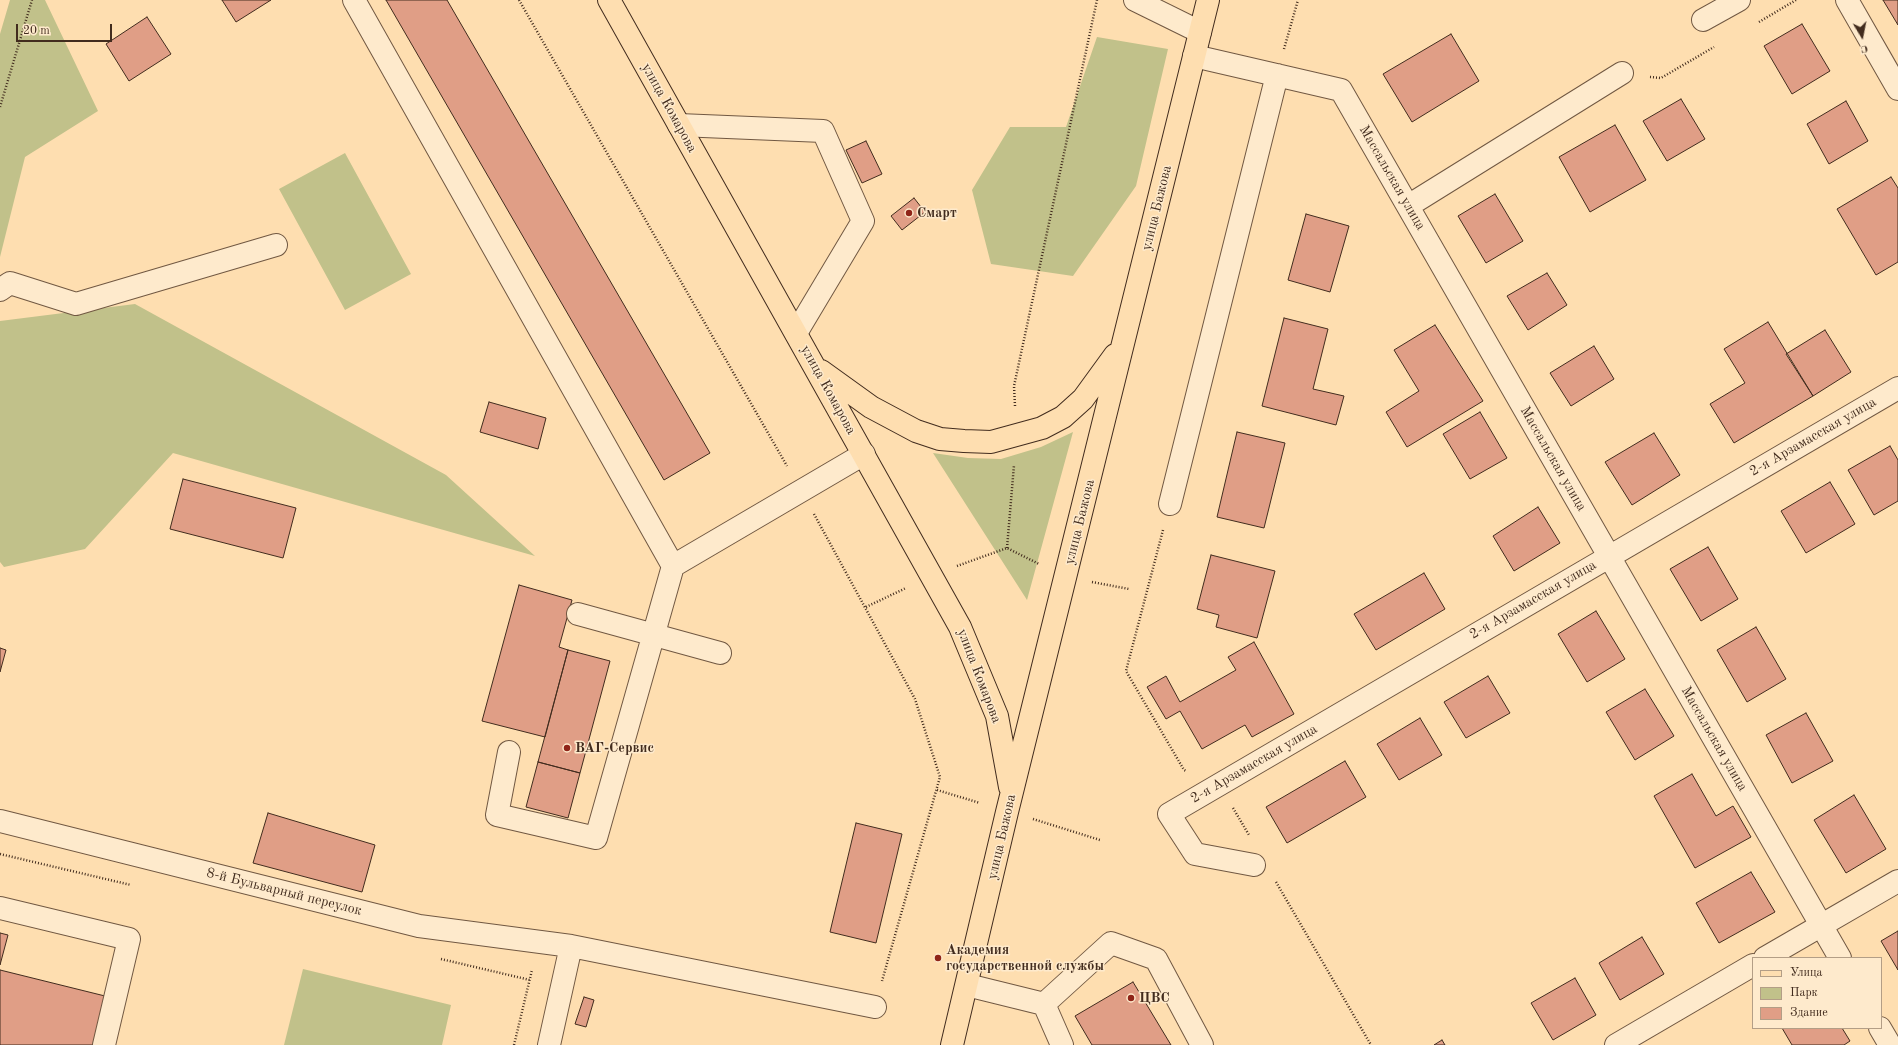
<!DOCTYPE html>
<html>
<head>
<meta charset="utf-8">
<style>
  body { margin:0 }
  #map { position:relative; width:1898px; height:1045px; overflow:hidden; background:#fedeb0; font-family:"Old Standard TT",serif }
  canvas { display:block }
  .legend { position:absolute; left:1752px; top:957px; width:130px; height:72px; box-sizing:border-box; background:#feeacc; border:1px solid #b39e86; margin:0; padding:5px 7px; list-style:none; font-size:12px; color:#422c1e }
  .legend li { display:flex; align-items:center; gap:8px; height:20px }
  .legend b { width:20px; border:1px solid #b39e86 }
  .north { position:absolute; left:1842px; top:16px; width:40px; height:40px; -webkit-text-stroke:3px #feeacc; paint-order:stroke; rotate:170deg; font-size:11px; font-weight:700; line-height:16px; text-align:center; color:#422c1e }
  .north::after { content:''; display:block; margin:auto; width:14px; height:18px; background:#422c1e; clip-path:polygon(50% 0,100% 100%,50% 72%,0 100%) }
  .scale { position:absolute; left:16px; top:24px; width:96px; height:18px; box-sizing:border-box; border:2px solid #422c1e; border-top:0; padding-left:5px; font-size:12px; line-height:14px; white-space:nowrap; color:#422c1e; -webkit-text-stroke:3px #feeacc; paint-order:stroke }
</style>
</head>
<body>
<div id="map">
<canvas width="1898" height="1045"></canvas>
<ul class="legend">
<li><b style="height:5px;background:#fedeb0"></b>Улица</li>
<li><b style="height:11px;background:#c1c18a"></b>Парк</li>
<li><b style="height:11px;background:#e09e86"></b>Здание</li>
</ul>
<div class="north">С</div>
<div class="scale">20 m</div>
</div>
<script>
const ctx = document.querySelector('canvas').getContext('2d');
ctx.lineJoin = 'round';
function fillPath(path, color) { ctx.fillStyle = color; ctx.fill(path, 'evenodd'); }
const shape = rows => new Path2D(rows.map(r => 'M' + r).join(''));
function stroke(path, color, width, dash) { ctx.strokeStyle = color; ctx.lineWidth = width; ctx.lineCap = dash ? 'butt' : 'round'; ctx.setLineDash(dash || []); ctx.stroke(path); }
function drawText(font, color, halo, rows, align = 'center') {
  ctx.font = font + ' "Old Standard TT",serif'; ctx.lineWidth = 3; ctx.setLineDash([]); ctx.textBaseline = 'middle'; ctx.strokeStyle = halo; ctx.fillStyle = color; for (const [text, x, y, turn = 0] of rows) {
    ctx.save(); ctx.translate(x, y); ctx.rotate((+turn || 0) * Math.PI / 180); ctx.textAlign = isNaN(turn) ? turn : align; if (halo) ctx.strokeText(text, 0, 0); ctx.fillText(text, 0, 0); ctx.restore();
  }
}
const green = shape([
  [10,0,45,0,98,111,25,157,0,257,0,34],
  [1097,37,1168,49,1136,186,1073,276,991,264,972,190,1010,127,1066,127],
  [345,153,411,274,345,310,279,189],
  [135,304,446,475,535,556,173,453,85,549,4,567,0,562,0,321],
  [1073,432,1027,600,933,453,968,458,1001,459,1041,447],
  [303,969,451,1005,442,1045,284,1045]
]);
const building = shape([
  [222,0,271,0,236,22,222,0],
  [386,0,447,0,710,453,664,480,386,0],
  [1883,0,1898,0,1898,25,1883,0],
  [147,17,171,54,129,81,106,44,147,17],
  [1802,24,1830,71,1792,94,1764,46,1802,24],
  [1451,34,1479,81,1412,122,1383,74,1451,34],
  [1681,99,1705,139,1667,161,1643,121,1681,99],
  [1846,101,1868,141,1829,164,1807,124,1846,101],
  [1615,125,1646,180,1590,212,1559,157,1615,125],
  [866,141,882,174,862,183,846,150,866,141],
  [1891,177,1898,188,1898,262,1876,275,1837,209,1891,177],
  [1495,194,1523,241,1486,263,1458,216,1495,194],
  [914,198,925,212,902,230,891,216,914,198],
  [1306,214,1349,226,1330,292,1288,280,1306,214],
  [1547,273,1567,305,1528,330,1507,296,1547,273],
  [1284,318,1328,329,1313,389,1344,396,1336,425,1262,406,1284,318],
  [1768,322,1813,396,1734,443,1710,404,1745,383,1724,349,1768,322],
  [1435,325,1483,401,1407,447,1386,412,1419,391,1394,350,1435,325],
  [1825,330,1851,372,1813,396,1786,354,1825,330],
  [1594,346,1614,379,1571,406,1550,373,1594,346],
  [489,402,546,418,538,449,480,432,489,402],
  [1480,412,1507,458,1470,479,1443,434,1480,412],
  [1237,432,1285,443,1264,528,1217,517,1237,432],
  [1654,433,1680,475,1632,505,1605,462,1654,433],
  [1890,446,1898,460,1898,501,1874,515,1848,470,1890,446],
  [183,479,296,508,283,558,170,529,183,479],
  [1830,482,1855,524,1806,553,1781,511,1830,482],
  [1538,507,1560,543,1514,571,1493,536,1538,507],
  [1708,547,1738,599,1701,621,1670,569,1708,547],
  [1211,555,1275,571,1257,638,1216,627,1219,615,1197,609,1211,555],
  [1424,573,1445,609,1376,650,1354,614,1424,573],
  [519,585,572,600,559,647,568,650,545,737,482,721,519,585],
  [1596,611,1625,659,1587,682,1558,634,1596,611],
  [1756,627,1786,679,1747,702,1717,650,1756,627],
  [1254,642,1294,714,1252,737,1245,725,1202,749,1180,711,1166,719,1147,687,1166,676,1180,702,1236,670,1228,657,1254,642],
  [0,648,6,650,0,672,0,648],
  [568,650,610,661,580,773,538,762,568,650],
  [1488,676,1510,713,1466,738,1444,702,1488,676],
  [1645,689,1674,736,1635,760,1606,712,1645,689],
  [1806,713,1833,761,1792,783,1766,735,1806,713],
  [1420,718,1442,755,1399,780,1377,744,1420,718],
  [1345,761,1366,797,1287,843,1266,807,1345,761],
  [538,762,580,773,568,818,526,807,538,762],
  [1692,774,1716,816,1733,806,1751,837,1695,868,1654,796,1692,774],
  [1854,795,1886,849,1846,873,1814,820,1854,795],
  [268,813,375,845,362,892,253,863,268,813],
  [856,823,902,834,876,943,830,932,856,823],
  [1751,872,1775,912,1719,943,1696,903,1751,872],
  [1898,931,1898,970,1881,941,1898,931],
  [0,933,8,935,0,965,0,933],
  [1642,937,1664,974,1620,1000,1599,963,1642,937],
  [0,970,109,997,97,1045,0,1045,0,970],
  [1575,978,1596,1015,1553,1040,1531,1003,1575,978],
  [1133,982,1171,1045,1092,1045,1075,1016,1133,982],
  [584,997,594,1000,586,1027,575,1024,584,997],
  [1782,1028,1842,1028,1850,1041,1844,1045,1792,1045,1782,1028],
  [1442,1040,1445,1045,1434,1045,1442,1040]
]);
const path = shape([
  [519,0,787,466],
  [1759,22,1796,0],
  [1284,49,1298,0],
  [1650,77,1661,78,1714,47],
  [0,107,32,0],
  [1015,406,1014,386,1097,0],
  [814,514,915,699,940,777,882,981],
  [1163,530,1126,671,1184,770,1186,771],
  [1007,548,1014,465],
  [957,566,1007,548,1039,564],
  [1092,582,1129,589],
  [866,607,906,588],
  [937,790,980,803],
  [1233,808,1249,835],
  [1033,819,1100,840],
  [0,854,131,885],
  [1276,882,1371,1045],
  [441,959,530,980],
  [514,1045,532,970]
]);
const minor = shape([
  [354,0,673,566],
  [1135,0,1200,32],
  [1847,0,1898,89],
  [1703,20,1739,0],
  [1194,56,1341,90,1840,958],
  [679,125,823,131,863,221,796,333],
  [1408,206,1622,73],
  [0,290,10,283,76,304,276,245],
  [1170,504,1277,75],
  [578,614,720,653],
  [509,752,497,815,596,838,673,566,864,454],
  [0,821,419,926,571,946,875,1007],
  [1254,865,1195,854,1169,814,1898,388],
  [0,908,129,939,104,1045],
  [1765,958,1898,881],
  [967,985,1044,1004],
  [1044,1004,1111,943,1156,959,1202,1045],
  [1044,1004,1062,1045],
  [1880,1028,1890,1045],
  [549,1045,571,946],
  [1616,1045,1753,965]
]);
const major = shape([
  [609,0,960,627,997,716,1010,787],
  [821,371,871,407,916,431,940,439,964,441,991,442,1042,428,1063,417,1083,399,1115,355],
  [952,1045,1007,812,1208,0]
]);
const markers = [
  [909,213,4,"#8f2418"],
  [567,748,4,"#8f2418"],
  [938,958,4,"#8f2418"],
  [1131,998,4,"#8f2418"]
];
const streetNames = [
  ["улица Комарова",669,108,61],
  ["Массальская улица",1392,178,60],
  ["улица Бажова",1157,208,-76],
  ["улица Комарова",828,390,61],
  ["2-я Арзамасская улица",1813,437,-30],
  ["Массальская улица",1553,459,60],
  ["улица Бажова",1080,522,-76],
  ["2-я Арзамасская улица",1533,600,-30],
  ["улица Комарова",979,676,69],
  ["Массальская улица",1714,739,60],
  ["2-я Арзамасская улица",1254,764,-30],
  ["улица Бажова",1002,837,-77],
  ["8-й Бульварный переулок",284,892,14]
];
const poiNames = [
  ["Смарт",917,213],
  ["ВАГ-Сервис",575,748],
  ["Академия",946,950],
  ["государственной службы",946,966],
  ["ЦВС",1139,998]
];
fillPath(green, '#c1c18a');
fillPath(building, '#e09e86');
stroke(building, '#422c1e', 1);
stroke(minor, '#715842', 24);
stroke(major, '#422c1e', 24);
stroke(path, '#422c1e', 2.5, [1, 2]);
stroke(minor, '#feeacc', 22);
stroke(major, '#fedeb0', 22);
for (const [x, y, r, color] of markers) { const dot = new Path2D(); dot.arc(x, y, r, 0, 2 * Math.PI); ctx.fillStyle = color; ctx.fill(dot); stroke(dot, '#feeacc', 1.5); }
drawText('14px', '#422c1e', '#feeacc', streetNames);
drawText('bold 14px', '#422c1e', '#feeacc', poiNames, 'left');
</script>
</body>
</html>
